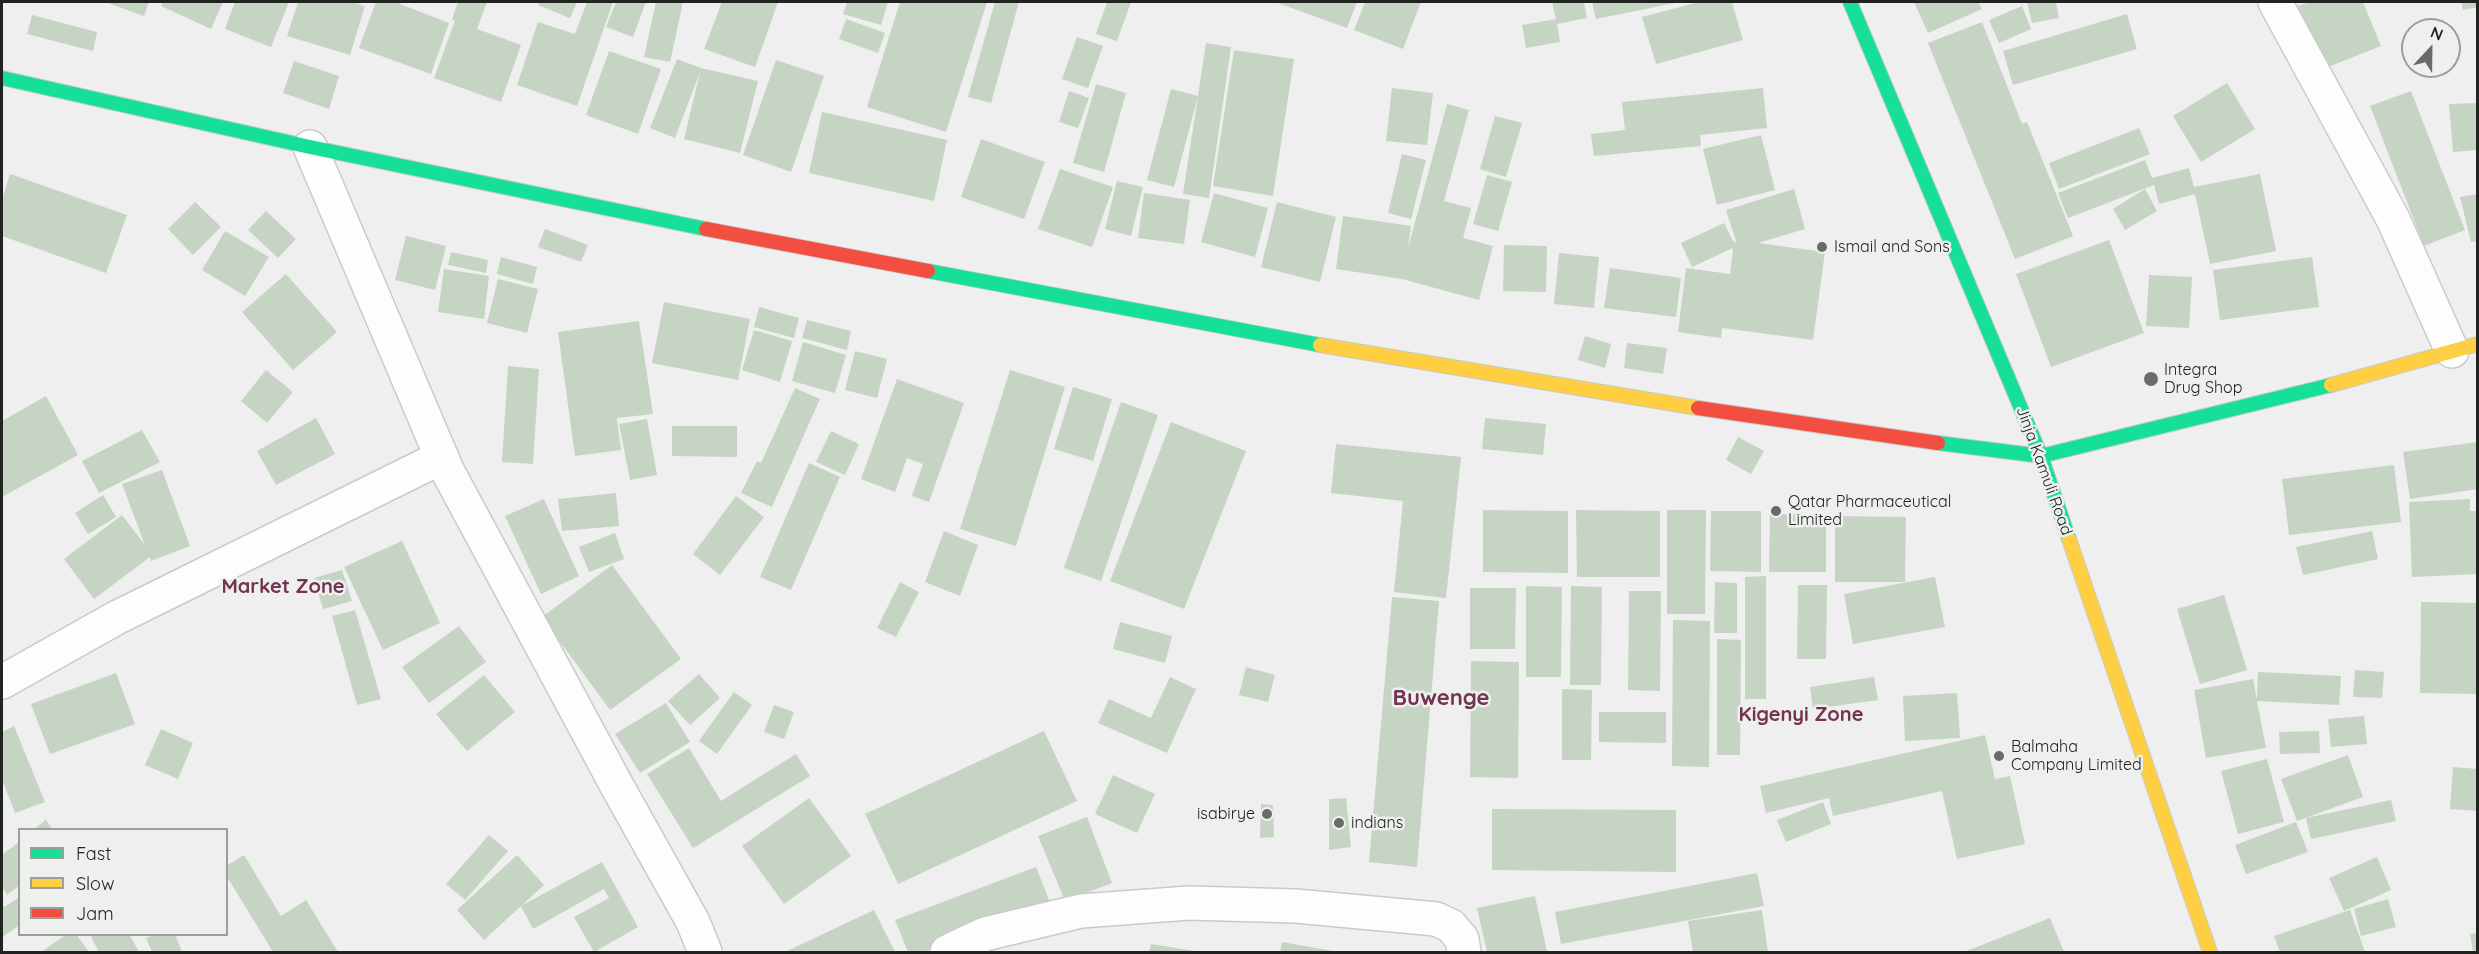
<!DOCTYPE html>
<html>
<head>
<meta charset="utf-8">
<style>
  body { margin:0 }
  #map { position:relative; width:2479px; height:954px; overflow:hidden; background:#eeefee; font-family:Quicksand,sans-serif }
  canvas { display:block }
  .frame { position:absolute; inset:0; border:3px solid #212321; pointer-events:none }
  .legend { position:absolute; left:18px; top:828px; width:210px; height:108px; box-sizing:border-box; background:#edf0ed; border:2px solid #9b9e9b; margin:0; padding:8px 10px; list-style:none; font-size:18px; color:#212321 }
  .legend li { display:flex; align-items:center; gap:12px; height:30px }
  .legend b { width:30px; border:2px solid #9b9e9b }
  .north { position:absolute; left:2401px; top:18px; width:60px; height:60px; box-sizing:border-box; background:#edf0ed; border:2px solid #9b9e9b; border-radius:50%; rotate:22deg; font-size:16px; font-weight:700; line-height:24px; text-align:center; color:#212321 }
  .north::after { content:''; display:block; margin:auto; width:21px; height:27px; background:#696a69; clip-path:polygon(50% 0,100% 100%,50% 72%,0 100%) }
</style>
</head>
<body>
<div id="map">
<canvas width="2479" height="954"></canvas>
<div class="frame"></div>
<ul class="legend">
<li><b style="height:8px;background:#16e098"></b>Fast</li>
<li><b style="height:8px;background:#ffcf43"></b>Slow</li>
<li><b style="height:8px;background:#f24e42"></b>Jam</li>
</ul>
<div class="north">N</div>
</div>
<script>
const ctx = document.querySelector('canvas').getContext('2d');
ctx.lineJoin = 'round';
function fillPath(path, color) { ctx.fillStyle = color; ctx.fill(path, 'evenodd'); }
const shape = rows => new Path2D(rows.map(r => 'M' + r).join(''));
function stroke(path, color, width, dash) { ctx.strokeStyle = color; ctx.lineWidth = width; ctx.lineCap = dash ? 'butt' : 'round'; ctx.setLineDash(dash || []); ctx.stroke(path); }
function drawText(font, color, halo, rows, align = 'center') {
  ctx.font = font + ' Quicksand,sans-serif'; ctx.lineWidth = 5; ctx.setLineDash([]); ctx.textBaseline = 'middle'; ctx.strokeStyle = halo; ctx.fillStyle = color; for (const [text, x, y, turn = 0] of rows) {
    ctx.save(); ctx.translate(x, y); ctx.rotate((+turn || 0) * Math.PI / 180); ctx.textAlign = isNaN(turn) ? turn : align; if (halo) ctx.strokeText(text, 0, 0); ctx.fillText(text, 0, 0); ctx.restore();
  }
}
const building = shape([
  [105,2,149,2,144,16],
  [163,2,223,2,211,29,161,6],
  [235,2,289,2,271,47,225,29],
  [298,2,352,2,365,6,350,55,287,36],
  [376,2,401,2,400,4,449,23,431,74,359,48],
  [458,2,487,2,477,29,521,45,501,102,434,78,455,21,452,19],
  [539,2,577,2,570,18,538,5],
  [587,2,613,2,577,106,517,85,538,22,575,34],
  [616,2,646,2,633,37,606,27],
  [656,2,683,2,670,62,644,57],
  [722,2,778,2,755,67,704,49],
  [847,2,888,2,881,25,843,14],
  [900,2,987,2,946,132,867,107],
  [995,2,1019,2,991,103,968,97],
  [1107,2,1131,2,1117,41,1096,34],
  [1275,2,1357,2,1347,28],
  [1365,2,1421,2,1403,49,1354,30],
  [1552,2,1584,2,1587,18,1557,24,1560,42,1526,48,1522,25,1556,19],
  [1592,2,1675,2,1675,3,1596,19],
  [1699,2,1732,2,1743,40,1656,64,1642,17],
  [1914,2,1978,2,1982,9,1928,33],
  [2027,2,2056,2,2059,18,2032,23],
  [2310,2,2363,2,2381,46,2323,69,2298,6],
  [2461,2,2478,2,2478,7,2463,10],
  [2022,6,2031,29,1999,43,1989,20],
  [2127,14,2137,49,2013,85,2003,51],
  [32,15,97,32,93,51,27,34],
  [846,19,885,33,878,53,839,39],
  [1982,22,2022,124,2027,122,2073,236,2015,259,1928,43],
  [1077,37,1103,46,1088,88,1062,79],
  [1206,43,1231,47,1209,198,1183,194],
  [1234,50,1294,59,1273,196,1213,186],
  [609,51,661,69,638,134,586,115],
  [677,59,701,68,758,81,740,153,684,139,700,72,675,138,650,128],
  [776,60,824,76,791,172,743,155],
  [294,61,339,76,329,109,283,93],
  [2227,83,2255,129,2201,162,2173,116],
  [1096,84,1126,93,1104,172,1073,163],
  [1392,88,1433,93,1427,145,1386,141],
  [1763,88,1767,128,1700,135,1701,146,1594,156,1591,134,1625,130,1622,102],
  [1171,89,1198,96,1174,187,1147,180],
  [1069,91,1089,98,1078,128,1059,122],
  [2411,91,2465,230,2424,246,2370,106],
  [2478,103,2478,150,2453,152,2449,104],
  [1447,104,1469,110,1444,201,1471,208,1463,238,1493,246,1479,300,1402,279,1336,269,1343,216,1411,226,1408,248],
  [822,112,947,140,934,201,809,173],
  [1495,116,1522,123,1506,177,1480,169],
  [2139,128,2150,154,2059,189,2049,163],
  [1761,135,1775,190,1717,205,1703,149],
  [981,139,1045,162,1024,219,961,197],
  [1402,154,1426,160,1411,219,1388,213],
  [2145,160,2152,178,2189,168,2194,187,2260,174,2276,251,2210,264,2195,194,2159,204,2154,185,2068,218,2058,193],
  [1060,169,1113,187,1092,247,1038,229],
  [10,174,127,215,106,273,2,236,2,200],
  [1487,175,1512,182,1498,231,1473,224],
  [1117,181,1143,187,1131,236,1105,229],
  [1794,189,1805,229,1758,243,1825,252,1813,340,1722,328,1721,338,1678,332,1686,268,1730,274,1733,248,1692,267,1681,243,1724,223,1734,243,1736,241,1726,210],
  [2145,189,2157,211,2125,230,2113,209],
  [1144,193,1190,200,1184,244,1138,238],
  [1214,193,1268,208,1255,257,1201,242],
  [2478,194,2478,241,2471,242,2460,197],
  [195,202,221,227,193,255,168,229],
  [1277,202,1336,217,1320,282,1261,267],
  [266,211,296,239,278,258,248,230],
  [545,229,588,245,581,262,538,247],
  [225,231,269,257,245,296,202,270],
  [406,236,446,246,435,290,395,280],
  [2109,240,2144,333,2051,367,2016,274],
  [1504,245,1547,246,1546,292,1503,291],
  [451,252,488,260,486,273,448,265],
  [1559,253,1599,257,1594,308,1554,304],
  [501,257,537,267,533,284,497,274],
  [2312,257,2319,307,2220,320,2213,270],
  [1610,268,1681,278,1676,317,1604,308],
  [444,269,489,276,484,319,438,312],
  [286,274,337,332,293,370,242,312],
  [2149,275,2192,277,2189,328,2146,326],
  [498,279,538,289,527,333,487,323],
  [664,302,750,319,738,380,652,363],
  [759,307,799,318,794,338,754,327],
  [807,320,851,331,847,350,802,338],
  [639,321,653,414,617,418,621,450,575,456,558,332],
  [754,330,792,341,780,382,742,370],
  [1585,336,1611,344,1605,368,1578,360],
  [803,342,846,355,835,393,792,381],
  [1627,343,1667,348,1663,374,1624,368],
  [855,351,887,359,877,398,845,390],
  [508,366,539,369,533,464,502,462],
  [266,370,293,392,267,423,241,401],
  [1010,370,1065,387,1016,546,960,529],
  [897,379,964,403,929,502,912,496,923,464,907,458,895,492,861,479],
  [1073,387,1112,399,1093,461,1054,449],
  [795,388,820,399,772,507,741,493,757,461,761,463],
  [46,396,78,455,2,497,2,421],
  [1121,402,1158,415,1101,581,1064,568],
  [316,418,335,454,276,485,257,451],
  [1485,418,1546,424,1543,455,1482,449],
  [647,419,657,475,630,480,619,424],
  [1171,422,1246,451,1184,609,1110,581],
  [672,426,737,426,737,457,672,456],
  [142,430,160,462,99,493,82,461],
  [831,431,859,444,845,475,816,462],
  [1738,437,1764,451,1751,474,1726,460],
  [2478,442,2478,489,2410,499,2403,452],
  [1336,444,1461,457,1446,598,1394,592,1403,501,1331,493],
  [809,463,840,477,791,590,760,577],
  [2394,465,2401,522,2289,535,2282,479],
  [162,470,190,546,151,561,150,557,94,599,64,559,122,515,145,545,122,484],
  [616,493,619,526,562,531,558,499],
  [103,495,116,517,88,534,75,513],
  [736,496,764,517,720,575,693,554],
  [544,499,579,576,541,594,505,516],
  [2470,499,2470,511,2478,511,2478,574,2412,577,2409,502],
  [1483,510,1568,511,1568,573,1483,572],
  [1576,510,1660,511,1660,577,1577,577],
  [1667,510,1706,510,1705,614,1667,614],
  [1711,511,1761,511,1761,572,1710,571],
  [1770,514,1826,515,1826,572,1769,572],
  [1835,516,1906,517,1905,582,1835,582],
  [944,531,978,545,960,596,925,582],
  [2372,531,2378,559,2303,575,2296,547],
  [615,533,624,559,589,572,579,547],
  [402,541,440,623,383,650,344,567],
  [612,565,681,659,610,710,542,617],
  [342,570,352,601,323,609,314,578],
  [1766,576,1766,699,1745,699,1745,577],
  [1935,577,1945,627,1853,644,1844,594],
  [900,582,919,592,896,637,877,628],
  [1715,582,1737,583,1737,633,1714,633],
  [1798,585,1827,585,1826,659,1797,659],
  [1526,586,1562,587,1561,677,1526,677],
  [1571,586,1602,587,1601,685,1570,685],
  [1470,588,1516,588,1515,649,1470,649],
  [1629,591,1661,591,1660,691,1628,690],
  [2224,595,2247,670,2200,684,2177,609],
  [1392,597,1439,601,1417,867,1369,862],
  [2421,602,2478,603,2478,694,2420,693],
  [355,610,381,699,357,705,332,616],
  [1673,620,1710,621,1709,767,1672,766],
  [1120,622,1172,636,1165,663,1113,649],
  [459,626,486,662,429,703,402,667],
  [1717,639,1741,640,1740,755,1717,755],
  [1471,661,1519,662,1518,778,1470,777],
  [1246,667,1275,675,1268,702,1239,695],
  [2355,670,2384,672,2382,698,2353,697],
  [2258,672,2341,676,2339,705,2257,701,2266,748,2206,758,2194,690,2253,679,2257,700],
  [116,673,135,724,50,754,31,704],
  [699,674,720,698,690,725,668,701],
  [484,675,515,712,467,751,436,714],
  [1170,677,1196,689,1167,753,1098,723,1109,699,1151,718],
  [1874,677,1878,700,1813,709,1810,687],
  [1562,689,1592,690,1591,760,1562,760],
  [734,692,752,705,717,754,699,741],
  [1957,693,1960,738,1905,741,1903,696],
  [666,703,690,742,640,773,615,734],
  [774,705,794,712,784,739,764,732],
  [1599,712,1666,712,1666,743,1599,742],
  [2364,716,2367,744,2331,747,2328,719],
  [14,726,45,802,15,813,2,779,2,732],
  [161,729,193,743,178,779,145,765],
  [1044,731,1077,801,898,884,865,814],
  [2319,731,2320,753,2280,754,2279,732],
  [1985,735,1995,779,2010,776,2025,844,1957,859,1942,791,1833,816,1829,798,1766,813,1760,786],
  [689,748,721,801,796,754,810,776,693,848,647,774],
  [2348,755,2363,797,2297,821,2281,779],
  [2267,759,2284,822,2238,834,2221,771],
  [2453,767,2478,769,2478,811,2450,809],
  [1113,775,1155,794,1137,833,1095,814],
  [809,798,851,856,784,904,742,846],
  [1346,798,1351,847,1329,850,1329,799],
  [2391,800,2396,821,2311,839,2306,818],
  [1823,802,1831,824,1786,842,1777,820],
  [1261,804,1273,805,1274,837,1260,838],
  [1492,809,1676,810,1676,872,1492,870],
  [1087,817,1112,883,1065,901,1038,836],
  [46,820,53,830,33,830],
  [2296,822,2308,852,2246,874,2235,845],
  [489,835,508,851,465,900,446,884],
  [20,841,20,885,7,895,2,887,2,855],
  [244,855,281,916,306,900,338,952,273,952,226,875,226,866],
  [517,855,544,885,484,940,457,910],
  [2377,857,2391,890,2344,911,2329,878],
  [602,862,638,927,594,952,574,917,609,898,604,889,533,929,521,906],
  [1036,867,1051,905,925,952,908,952,895,920],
  [1757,873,1764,906,1561,944,1555,912],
  [1535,896,1547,952,1487,952,1477,908],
  [20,897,20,925,2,937,2,904,4,907],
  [2388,899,2396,927,2361,936,2354,909],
  [874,910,895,952,785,952],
  [1762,910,1768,952,1693,952,1688,921],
  [2350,910,2365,952,2280,952,2274,936],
  [2050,918,2064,952,1964,952],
  [2478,933,2478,952,2473,952,2470,934],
  [67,934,76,934,89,952,41,952],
  [95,934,129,934,139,952,99,952,91,937],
  [157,934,175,934,182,952,152,952,146,938],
  [1282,942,1333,951,1332,952,1280,952],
  [1151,944,1195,951,1195,952,1149,952]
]);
const street = shape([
  [2275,2,2393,219,2452,351],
  [310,147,447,470,617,786,693,922,705,952],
  [2,682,116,618,442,457],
  [947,952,985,934,1081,911,1189,903,1296,906,1436,919,1451,926,1462,939,1464,952]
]);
const fast = shape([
  [1850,2,2041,456,2069,539],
  [2,78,310,147,706,229],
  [928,271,1320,345],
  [1938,443,2041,456,2331,385]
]);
const slow = shape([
  [1320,345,1698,408],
  [2331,385,2478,344],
  [2069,539,2210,952]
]);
const jam = shape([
  [706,229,928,271],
  [1698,408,1938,443]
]);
const markers = [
  [1822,247,6,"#696a69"],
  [2151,379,8,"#696a69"],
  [1776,511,6,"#696a69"],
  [1999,756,6,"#696a69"],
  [1267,814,6,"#696a69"],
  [1339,823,6,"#696a69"]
];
const poiNames = [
  ["Ismail and Sons",1834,247],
  ["Integra",2164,370],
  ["Drug Shop",2164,388],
  ["Qatar Pharmaceutical",1788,502],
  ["Limited",1788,520],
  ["Balmaha",2011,747],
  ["Company Limited",2011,765],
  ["isabirye",1255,814,"right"],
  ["indians",1351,823]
];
const streetNames = [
  ["Jinja Kamuli Road",2044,471,70]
];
const quarterNames = [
  ["Market Zone",283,587],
  ["Kigenyi Zone",1801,715]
];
const districtNames = [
  ["Buwenge",1441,698]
];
fillPath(building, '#c6d4c4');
stroke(street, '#c9cac9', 36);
stroke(fast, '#c9cac9', 16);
stroke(slow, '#c9cac9', 16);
stroke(jam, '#c9cac9', 16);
stroke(street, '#fcfdfc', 33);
stroke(fast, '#16e098', 14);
stroke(slow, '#ffcf43', 14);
stroke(jam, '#f24e42', 14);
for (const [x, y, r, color] of markers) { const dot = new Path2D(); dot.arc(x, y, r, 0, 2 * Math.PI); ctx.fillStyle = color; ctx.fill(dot); stroke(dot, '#edf0ed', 2); }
drawText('16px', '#212321', '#edf0ed', poiNames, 'left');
drawText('16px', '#212321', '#edf0ed', streetNames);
drawText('bold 20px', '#743352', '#edf0ed', quarterNames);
drawText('bold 22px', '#743352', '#edf0ed', districtNames);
</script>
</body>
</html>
